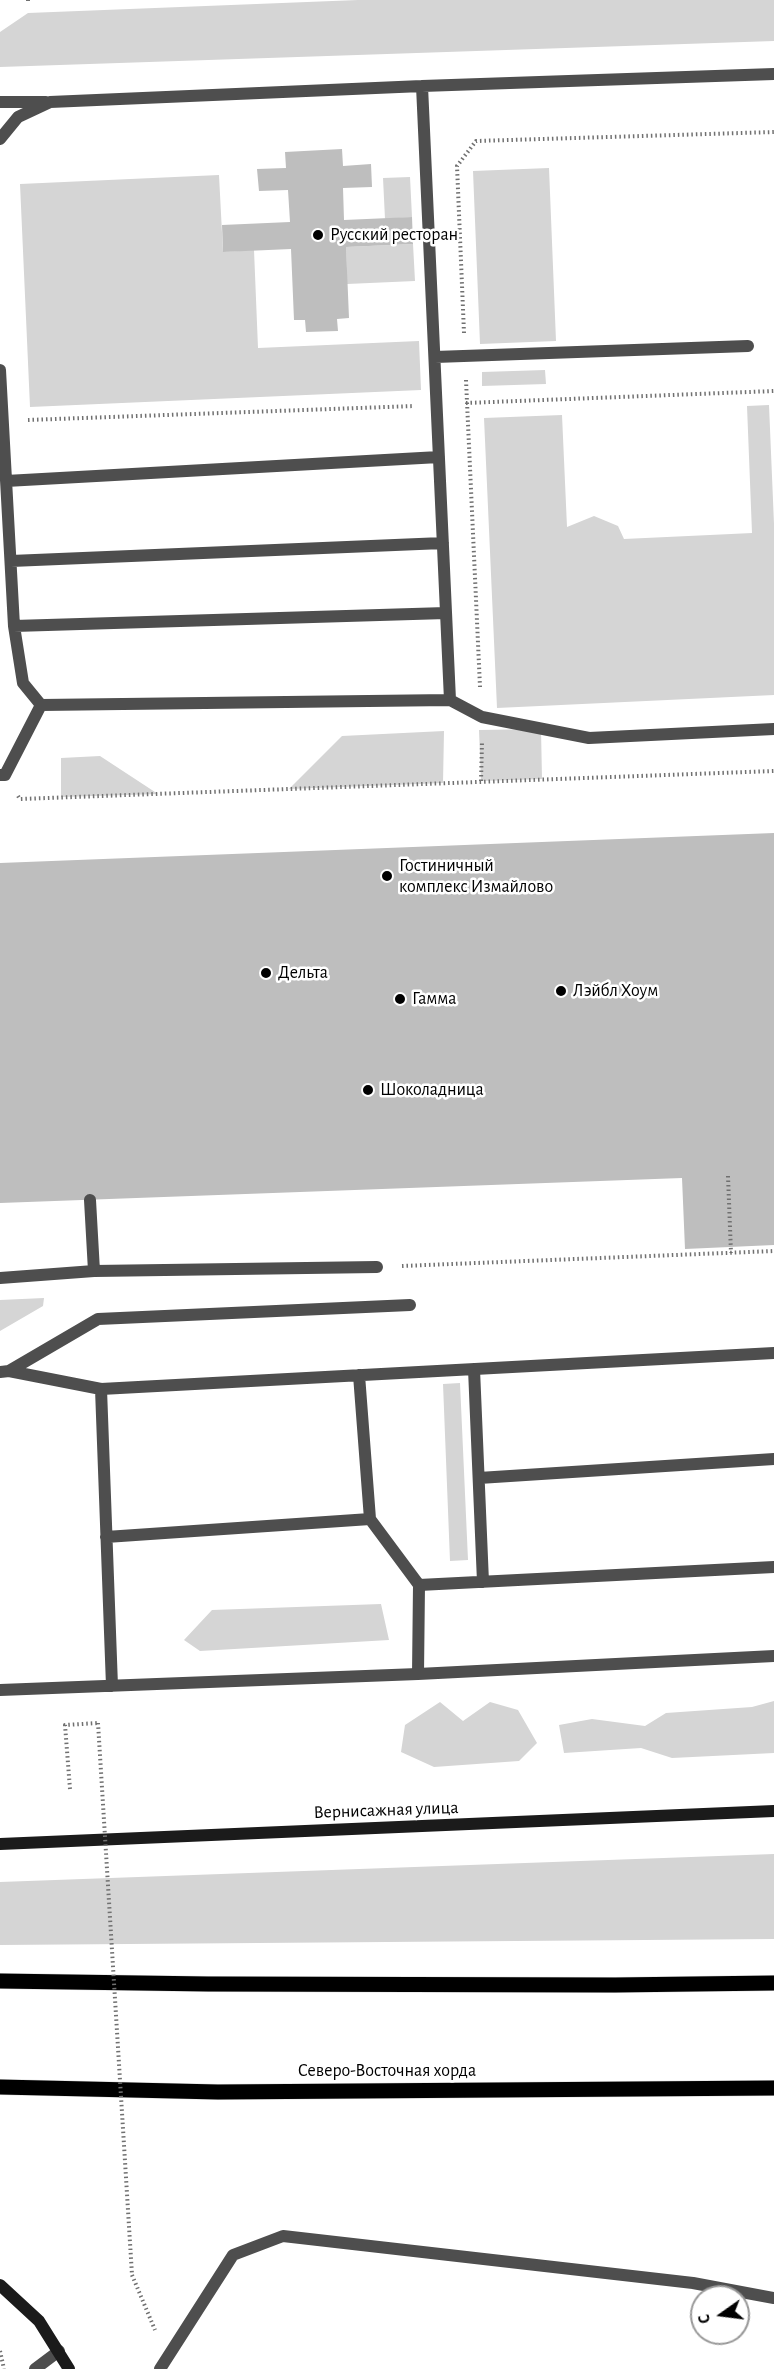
<!DOCTYPE html>
<html>
<head>
<meta charset="utf-8">
<style>
  body { margin:0 }
  #map { position:relative; width:774px; height:2369px; overflow:hidden; background:#fff; font-family:"Alegreya Sans",sans-serif }
  canvas { display:block }
  .north { position:absolute; left:690px; top:2285px; width:60px; height:60px; box-sizing:border-box; background:#fff; border:2px solid #999; border-radius:50%; rotate:256deg; font-size:16px; font-weight:700; line-height:24px; text-align:center; color:#000 }
  .north::after { content:''; display:block; margin:auto; width:21px; height:27px; background:#000; clip-path:polygon(50% 0,100% 100%,50% 72%,0 100%) }
</style>
</head>
<body>
<div id="map">
<canvas width="774" height="2369"></canvas>
<div class="north">С</div>
</div>
<script>
const ctx = document.querySelector('canvas').getContext('2d');
ctx.lineJoin = 'round';
function fillPath(path, color) { ctx.fillStyle = color; ctx.fill(path, 'evenodd'); }
const shape = rows => new Path2D(rows.map(r => 'M' + r).join(''));
function stroke(path, color, width, dash) { ctx.strokeStyle = color; ctx.lineWidth = width; ctx.lineCap = dash ? 'butt' : 'round'; ctx.setLineDash(dash || []); ctx.stroke(path); }
function drawText(font, color, halo, rows, align = 'center') {
  ctx.font = font + ' "Alegreya Sans",sans-serif'; ctx.lineWidth = 5; ctx.setLineDash([]); ctx.textBaseline = 'middle'; ctx.strokeStyle = halo; ctx.fillStyle = color; for (const [text, x, y, turn = 0] of rows) {
    ctx.save(); ctx.translate(x, y); ctx.rotate((+turn || 0) * Math.PI / 180); ctx.textAlign = isNaN(turn) ? turn : align; if (halo) ctx.strokeText(text, 0, 0); ctx.fillText(text, 0, 0); ctx.restore();
  }
}
const green = shape([
  [358,0,774,0,774,41,0,67,0,32,28,13],
  [549,168,556,341,480,344,473,171],
  [219,175,223,252,254,250,258,348,419,341,421,390,30,407,20,184],
  [410,177,412,217,385,219,383,178],
  [413,244,415,281,347,284,346,247],
  [545,370,546,384,482,386,482,372],
  [769,405,774,524,774,695,497,708,484,418,562,415,567,527,594,516,618,526,624,539,710,535,752,533,747,406],
  [541,729,542,779,481,781,479,730],
  [444,731,443,783,289,789,342,736],
  [100,756,158,794,61,797,61,758],
  [44,1298,43,1306,0,1331,0,1300],
  [460,1383,468,1560,450,1561,443,1384],
  [381,1604,389,1640,200,1651,184,1640,212,1610],
  [774,1701,774,1753,672,1758,641,1748,564,1753,559,1725,592,1719,645,1726,666,1713,752,1707],
  [440,1702,463,1721,490,1702,518,1710,537,1743,519,1761,434,1767,401,1752,405,1725],
  [774,1854,774,1939,0,1945,0,1882]
]);
const building = shape([
  [342,149,343,166,371,164,372,187,343,188,344,220,412,217,413,244,346,247,349,318,337,319,338,331,306,332,305,320,294,320,291,249,223,252,222,225,290,222,288,190,259,191,257,169,286,168,285,152],
  [774,833,774,1245,685,1249,682,1178,0,1203,0,863]
]);
const path = shape([
  [28,0,28,1],
  [464,333,457,166,476,141,774,132],
  [466,380,480,687],
  [466,403,774,391],
  [28,420,414,406],
  [481,781,482,742],
  [18,796,20,799,774,771],
  [728,1176,731,1253],
  [402,1266,774,1251],
  [70,1789,65,1725,98,1723],
  [132,2275,155,2330],
  [0,2351,4,2369]
]);
const lane = shape([
  [422,86,450,700],
  [0,102,46,102],
  [0,139,18,117,50,102,422,86,774,74],
  [435,357,748,346],
  [0,370,14,626,23,683,41,705],
  [6,481,439,457],
  [11,561,443,543],
  [14,626,446,613],
  [41,705,450,700,482,717,589,738,774,729],
  [0,775,5,775,41,705],
  [90,1200,94,1271],
  [0,1278,94,1271,377,1267],
  [474,1369,483,1582],
  [9,1371,98,1319,410,1305],
  [0,1372,9,1371,101,1389],
  [359,1375,370,1519,419,1585,418,1674],
  [479,1478,774,1459],
  [106,1537,370,1519],
  [419,1585,774,1567],
  [112,1686,101,1389,774,1353],
  [0,1690,418,1674,774,1656],
  [35,2369,59,2351],
  [160,2369,233,2255,283,2236,693,2283,774,2298]
]);
const secondary = shape([
  [0,1844,774,1811],
  [0,2285,39,2321,69,2369]
]);
const primary = shape([
  [0,1981,208,1984,615,1985,774,1983],
  [0,2087,218,2092,774,2088]
]);
const pathBridge = shape([
  [98,1723,132,2275]
]);
const markers = [
  [318,235,6,"#000"],
  [387,876,6,"#000"],
  [266,973,6,"#000"],
  [561,991,6,"#000"],
  [400,999,6,"#000"],
  [368,1090,6,"#000"]
];
const poiNames = [
  ["Русский ресторан",330,235],
  ["Гостиничный",399,866],
  ["комплекс Измайлово",399,887],
  ["Дельта",278,973],
  ["Лэйбл Хоум",573,991],
  ["Гамма",412,999],
  ["Шоколадница",380,1090]
];
const streetNames = [
  ["Вернисажная улица",386,1810,-2],
  ["Северо-Восточная хорда",387,2071]
];
fillPath(green, '#d5d5d5');
fillPath(building, '#bebebe');
stroke(primary, '#dbdbdb', 16);
stroke(path, '#707070', 4, [1.5, 3]);
stroke(lane, '#4e4e4e', 12);
stroke(secondary, '#1b1b1b', 12);
stroke(primary, '#000', 15);
stroke(pathBridge, '#707070', 4, [1.5, 3]);
for (const [x, y, r, color] of markers) { const dot = new Path2D(); dot.arc(x, y, r, 0, 2 * Math.PI); ctx.fillStyle = color; ctx.fill(dot); stroke(dot, '#fff', 2); }
drawText('18px', '#000', '#fff', poiNames, 'left');
drawText('18px', '#000', '#fff', streetNames);
</script>
</body>
</html>
